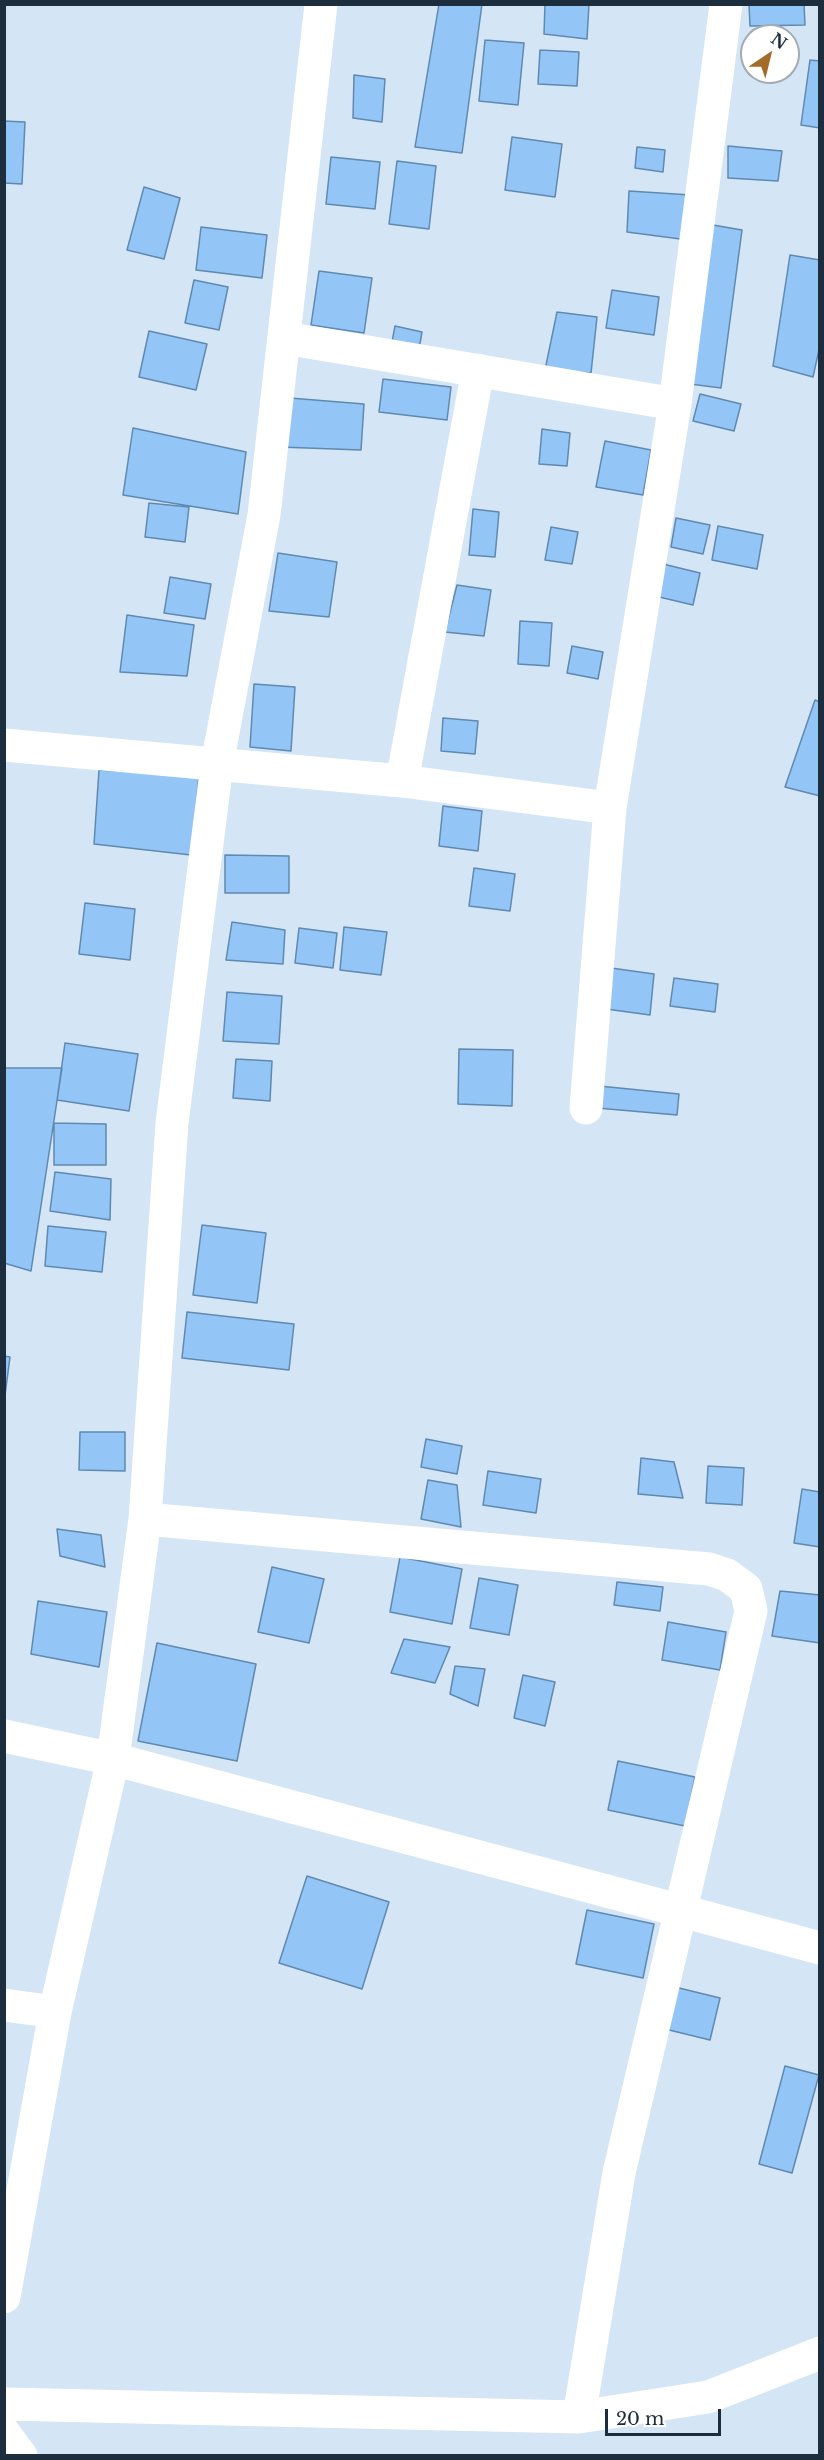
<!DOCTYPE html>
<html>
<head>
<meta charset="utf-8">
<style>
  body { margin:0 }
  #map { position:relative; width:824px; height:2460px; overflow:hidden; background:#d4e5f6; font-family:"Libre Baskerville",serif }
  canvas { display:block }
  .frame { position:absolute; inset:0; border:6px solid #1c2d3d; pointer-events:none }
  .north { position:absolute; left:740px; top:24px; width:60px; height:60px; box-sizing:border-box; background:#fff; border:2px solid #a4abb1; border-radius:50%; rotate:35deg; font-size:16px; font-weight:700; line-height:24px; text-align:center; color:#1c2d3d }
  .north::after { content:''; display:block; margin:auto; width:21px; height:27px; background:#a36c28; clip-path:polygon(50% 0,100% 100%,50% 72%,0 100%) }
  .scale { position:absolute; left:605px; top:2409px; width:116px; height:27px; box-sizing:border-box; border:3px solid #1c2d3d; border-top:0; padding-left:8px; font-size:18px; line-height:21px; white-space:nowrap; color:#1c2d3d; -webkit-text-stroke:4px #fff; paint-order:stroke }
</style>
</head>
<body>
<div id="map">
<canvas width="824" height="2460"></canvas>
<div class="frame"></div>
<div class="north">N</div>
<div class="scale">20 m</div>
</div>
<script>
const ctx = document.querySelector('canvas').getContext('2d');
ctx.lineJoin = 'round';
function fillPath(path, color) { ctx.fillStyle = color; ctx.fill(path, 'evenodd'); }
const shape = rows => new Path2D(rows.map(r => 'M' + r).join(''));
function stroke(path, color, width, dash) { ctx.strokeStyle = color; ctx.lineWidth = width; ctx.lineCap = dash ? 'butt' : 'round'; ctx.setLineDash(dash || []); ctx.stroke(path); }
const building = shape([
  [439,4,482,4,462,153,415,147,439,4],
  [545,4,589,4,587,39,544,34,545,4],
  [749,4,804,4,805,25,750,26,749,4],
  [485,40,524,43,518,105,479,101,485,40],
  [540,50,579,52,577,86,538,84,540,50],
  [810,60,820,61,820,128,801,125,810,60],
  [354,75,385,79,382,122,353,118,354,75],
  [4,121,25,122,22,184,4,183,4,121],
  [512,137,562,144,555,197,505,190,512,137],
  [728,146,782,151,778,181,728,178,728,146],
  [637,147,665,150,663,172,635,168,637,147],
  [331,157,380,162,375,209,326,204,331,157],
  [397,161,436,166,429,229,389,224,397,161],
  [144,187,180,198,164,259,127,250,144,187],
  [629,191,691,195,688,240,627,232,629,191],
  [713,225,742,230,721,388,690,384,713,225],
  [201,227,267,235,262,278,196,270,201,227],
  [790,255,820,260,820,345,813,377,773,366,790,255],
  [319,271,372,278,364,333,311,325,319,271],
  [194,280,228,287,219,330,185,323,194,280],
  [612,290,659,297,654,335,606,328,612,290],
  [557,312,597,317,591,373,545,370,557,312],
  [395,326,422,332,419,349,391,347,395,326],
  [149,331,207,344,196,390,139,377,149,331],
  [383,379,451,387,447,420,379,412,383,379],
  [700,394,741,404,734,431,693,421,700,394],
  [290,398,364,404,361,450,280,447,290,398],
  [133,428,246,452,238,514,123,495,133,428],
  [542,429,570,433,567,466,539,464,542,429],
  [605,441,651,450,643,495,596,487,605,441],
  [149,503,189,507,185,542,145,537,149,503],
  [473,509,499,512,495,557,469,555,473,509],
  [676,518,710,525,703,554,671,547,676,518],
  [718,526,763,535,757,569,712,560,718,526],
  [551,527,578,532,572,564,545,560,551,527],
  [278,553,337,562,329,617,269,611,278,553],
  [663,564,700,573,693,605,655,596,663,564],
  [170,577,211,584,205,619,164,613,170,577],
  [457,585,491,590,484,636,445,632,457,585],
  [127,615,194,625,187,676,120,672,127,615],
  [520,621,552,623,549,666,518,664,520,621],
  [572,646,603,652,598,679,567,673,572,646],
  [254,684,295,687,291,751,250,747,254,684],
  [815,700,820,702,820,796,785,787,815,700],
  [443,718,478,721,475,754,441,751,443,718],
  [99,770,199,776,191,855,94,844,99,770],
  [443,806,482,811,478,851,439,846,443,806],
  [225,855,289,856,289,893,225,893,225,855],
  [474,868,515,874,510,911,469,906,474,868],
  [85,903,135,909,130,960,79,954,85,903],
  [232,922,285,930,283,964,226,960,232,922],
  [344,927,387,932,381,975,340,970,344,927],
  [299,928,337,933,333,968,295,963,299,928],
  [611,968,654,974,650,1015,606,1009,611,968],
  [674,978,718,984,715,1012,670,1006,674,978],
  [227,992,282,996,279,1044,223,1041,227,992],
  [65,1043,138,1054,129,1111,57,1100,65,1043],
  [459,1049,513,1050,512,1106,458,1104,459,1049],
  [236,1059,272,1061,270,1101,233,1098,236,1059],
  [4,1068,62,1068,31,1271,4,1263,4,1068],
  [599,1086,679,1094,677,1115,597,1108,599,1086],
  [54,1123,106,1124,106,1165,54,1165,54,1123],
  [55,1172,111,1179,110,1220,50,1211,55,1172],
  [202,1225,266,1233,257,1303,193,1295,202,1225],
  [48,1226,106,1232,102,1272,45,1266,48,1226],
  [187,1312,294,1324,289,1370,182,1358,187,1312],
  [4,1356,10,1357,4,1403,4,1356],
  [80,1432,125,1432,125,1471,79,1470,80,1432],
  [426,1439,462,1446,457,1474,421,1467,426,1439],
  [641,1458,674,1462,683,1498,638,1494,641,1458],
  [708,1466,744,1468,742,1505,706,1503,708,1466],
  [488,1471,541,1479,536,1513,483,1505,488,1471],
  [428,1480,457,1485,461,1527,421,1519,428,1480],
  [802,1489,820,1492,820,1547,794,1543,802,1489],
  [57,1529,101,1535,105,1567,60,1556,57,1529],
  [400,1557,462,1569,452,1624,390,1612,400,1557],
  [272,1567,324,1579,309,1643,258,1632,272,1567],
  [479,1578,518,1585,509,1635,470,1628,479,1578],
  [617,1582,663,1587,660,1611,614,1605,617,1582],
  [780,1591,820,1595,820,1643,772,1636,780,1591],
  [38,1601,107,1612,99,1667,31,1654,38,1601],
  [668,1622,726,1632,720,1670,662,1660,668,1622],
  [404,1639,450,1647,435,1683,391,1673,404,1639],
  [157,1643,256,1664,237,1761,138,1741,157,1643],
  [455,1666,485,1669,478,1706,450,1694,455,1666],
  [523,1675,555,1682,545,1726,514,1718,523,1675],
  [618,1761,695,1777,685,1826,608,1810,618,1761],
  [307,1876,389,1902,362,1989,279,1963,307,1876],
  [587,1910,654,1924,643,1978,576,1964,587,1910],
  [675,1987,720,1998,710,2040,665,2029,675,1987],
  [785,2066,819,2075,792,2173,759,2164,785,2066]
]);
const minor = shape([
  [285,338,675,404],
  [4,745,402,781,610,808],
  [402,781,478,370],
  [586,1108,610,808,675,404,726,4],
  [145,1519,709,1569,727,1575,746,1589,751,1611,619,2173,579,2417],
  [4,1736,113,1759,820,1948],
  [4,2005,55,2012],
  [4,2297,55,2012,113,1759,145,1519,172,1123,217,764,264,515,321,4],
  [4,2404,579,2417,708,2397,820,2353],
  [4,2433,21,2456]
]);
fillPath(building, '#93c6f7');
stroke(building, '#6089b0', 1.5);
stroke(minor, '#fff', 33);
</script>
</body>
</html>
